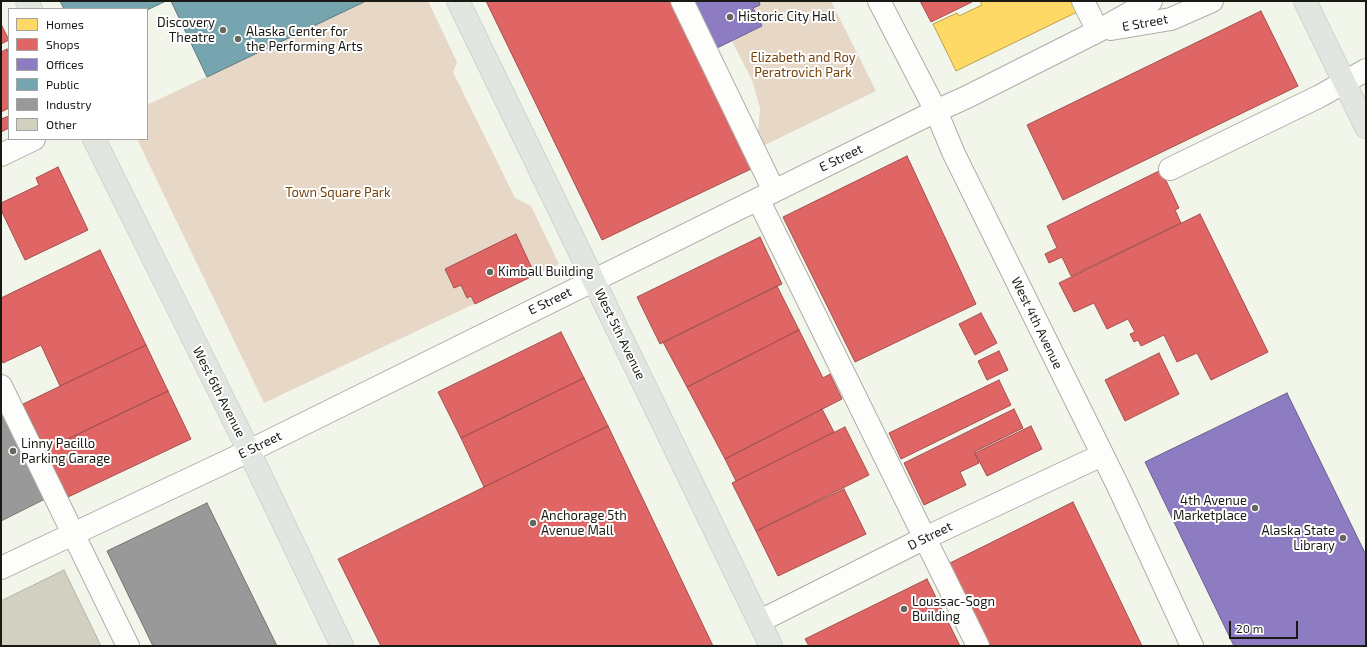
<!DOCTYPE html>
<html>
<head>
<meta charset="utf-8">
<style>
  body { margin:0 }
  #map { position:relative; width:1367px; height:647px; overflow:hidden; background:#f2f5ea; font-family:"Exo 2",sans-serif }
  canvas { display:block }
  .frame { position:absolute; inset:0; border:2px solid #181a13; pointer-events:none }
  .legend { position:absolute; left:8px; top:8px; width:140px; height:132px; box-sizing:border-box; background:#fff; border:1px solid #a3a3a1; margin:0; padding:5px 7px; list-style:none; font-size:12px; color:#181a13 }
  .legend li { display:flex; align-items:center; gap:8px; height:20px }
  .legend b { width:20px; border:1px solid #a3a3a1 }
  .scale { position:absolute; left:1229px; top:621px; width:69px; height:18px; box-sizing:border-box; border:2px solid #181a13; border-top:0; padding-left:5px; font-size:12px; line-height:14px; white-space:nowrap; color:#181a13; -webkit-text-stroke:3px #fff; paint-order:stroke }
</style>
</head>
<body>
<div id="map">
<canvas width="1367" height="647"></canvas>
<div class="frame"></div>
<ul class="legend">
<li><b style="height:11px;background:#ffd966"></b>Homes</li>
<li><b style="height:11px;background:#e06666"></b>Shops</li>
<li><b style="height:11px;background:#8e7cc3"></b>Offices</li>
<li><b style="height:11px;background:#76a5af"></b>Public</li>
<li><b style="height:11px;background:#999"></b>Industry</li>
<li><b style="height:11px;background:#d2d0c1"></b>Other</li>
</ul>
<div class="scale">20 m</div>
</div>
<script>
const ctx = document.querySelector('canvas').getContext('2d');
ctx.lineJoin = 'round';
function fillPath(path, color) { ctx.fillStyle = color; ctx.fill(path, 'evenodd'); }
const shape = rows => new Path2D(rows.map(r => 'M' + r).join(''));
function stroke(path, color, width, dash) { ctx.strokeStyle = color; ctx.lineWidth = width; ctx.lineCap = dash ? 'butt' : 'round'; ctx.setLineDash(dash || []); ctx.stroke(path); }
function drawText(font, color, halo, rows, align = 'center') {
  ctx.font = font + ' "Exo 2",sans-serif'; ctx.lineWidth = 4; ctx.setLineDash([]); ctx.textBaseline = 'middle'; ctx.strokeStyle = halo; ctx.fillStyle = color; for (const [text, x, y, turn = 0] of rows) {
    ctx.save(); ctx.translate(x, y); ctx.rotate((+turn || 0) * Math.PI / 180); ctx.textAlign = isNaN(turn) ? turn : align; if (halo) ctx.strokeText(text, 0, 0); ctx.fillText(text, 0, 0); ctx.restore();
  }
}
const green = shape([
  [366,1,428,1,457,62,453,72,515,198,531,206,559,264,264,403,137,139,147,139,147,105],
  [759,1,831,1,876,91,765,145,758,132,760,108,752,80,732,41,762,26,753,8,760,5]
]);
const homes = shape([
  [980,1,1072,1,1077,12,956,71,933,24,957,13,959,16,982,5,980,1]
]);
const shops = shape([
  [486,1,670,1,751,169,602,240,486,1],
  [920,1,972,1,972,2,931,22,920,1],
  [1261,11,1298,86,1063,200,1027,125,1261,11],
  [1,24,9,40,1,44,1,24],
  [7,49,9,54,9,108,1,112,1,52,7,49],
  [9,116,9,128,1,132,1,119,9,116],
  [907,156,976,304,855,362,783,217,907,156],
  [58,167,88,230,25,260,1,210,1,203,39,185,36,178,58,167],
  [1161,170,1179,208,1175,210,1181,223,1071,276,1062,257,1049,263,1045,254,1057,248,1047,226,1161,170],
  [1200,214,1268,352,1211,380,1197,353,1177,362,1164,335,1141,346,1138,340,1134,342,1130,334,1135,332,1128,319,1107,329,1094,303,1074,312,1059,283,1200,214],
  [516,234,535,275,475,304,471,296,467,298,461,285,454,288,445,269,516,234],
  [760,237,782,284,660,344,637,297,760,237],
  [100,250,146,345,60,386,41,345,3,363,1,358,1,298,100,250],
  [777,286,799,330,687,387,663,342,777,286],
  [981,313,997,343,975,355,959,324,981,313],
  [799,330,823,378,830,374,842,399,725,459,687,387,799,330],
  [561,332,584,378,461,438,438,392,561,332],
  [146,345,168,391,45,450,23,404,146,345],
  [999,351,1008,370,987,380,978,361,999,351],
  [1159,353,1179,394,1125,421,1105,380,1159,353],
  [584,378,608,426,484,487,461,438,584,378],
  [999,380,1011,405,901,459,889,433,999,380],
  [168,391,191,439,68,497,45,450,168,391],
  [822,409,834,432,736,481,725,459,822,409],
  [1014,409,1023,428,974,452,979,463,960,472,966,485,924,505,904,463,1014,409],
  [608,426,713,646,381,646,338,559,608,426],
  [1031,426,1042,449,987,476,975,453,1031,426],
  [845,427,869,475,756,531,732,483,845,427],
  [844,489,866,534,778,576,756,531,844,489],
  [1073,502,1142,646,985,646,944,566,1073,502],
  [927,579,960,646,809,646,805,639,927,579]
]);
const offices = shape([
  [694,1,759,1,760,5,753,8,762,26,717,48,694,1],
  [1287,393,1366,555,1366,646,1234,646,1145,462,1287,393]
]);
const public = shape([
  [60,1,166,1,147,10,64,9,60,1],
  [171,1,366,1,207,77,171,1]
]);
const industry = shape([
  [1,404,47,498,1,521,1,404],
  [207,503,277,646,153,646,107,551,207,503]
]);
const building = shape([
  [64,570,101,646,1,646,1,601,64,570]
]);
const minor = shape([
  [682,1,774,191],
  [879,1,936,111,954,154,1118,486,1192,646],
  [1083,1,1098,31],
  [1111,29,1171,19,1212,1],
  [1,155,34,139],
  [1170,169,1320,96,1366,70],
  [758,199,978,646],
  [1,386,128,646],
  [1,568,249,451,936,111,967,97,1098,31,1151,1],
  [760,621,925,538,1102,455]
]);
const major = shape([
  [27,1,31,9],
  [458,1,771,646],
  [1305,1,1366,127],
  [94,139,249,451,342,646]
]);
const markers = [
  [730,17,4,"#64675e"],
  [223,30,4,"#64675e"],
  [238,39,4,"#64675e"],
  [490,272,4,"#64675e"],
  [13,451,4,"#64675e"],
  [1255,508,4,"#64675e"],
  [533,523,4,"#64675e"],
  [1343,538,4,"#64675e"],
  [904,609,4,"#64675e"]
];
const poiNames = [
  ["Historic City Hall",738,17],
  ["Discovery",215,23,"right"],
  ["Theatre",215,38,"right"],
  ["Alaska Center for",246,32],
  ["the Performing Arts",246,47],
  ["Kimball Building",498,272],
  ["Linny Pacillo",21,444],
  ["Parking Garage",21,459],
  ["4th Avenue",1247,501,"right"],
  ["Marketplace",1247,516,"right"],
  ["Anchorage 5th",541,516],
  ["Avenue Mall",541,531],
  ["Alaska State",1335,531,"right"],
  ["Library",1335,546,"right"],
  ["Loussac-Sogn",912,602],
  ["Building",912,617]
];
const streetNames = [
  ["E Street",1145,23,-10],
  ["E Street",841,158,-26],
  ["E Street",550,301,-26],
  ["West 4th Avenue",1037,323,64],
  ["West 5th Avenue",620,334,64],
  ["West 6th Avenue",219,392,63],
  ["E Street",260,445,-26],
  ["D Street",930,536,-26]
];
const parkNames = [
  ["Elizabeth and Roy",803,58],
  ["Peratrovich Park",803,73],
  ["Town Square Park",338,193]
];
fillPath(green, '#e6d7c6');
fillPath(homes, '#ffd966');
stroke(homes, '#baa04d', 1);
fillPath(shops, '#e06666');
stroke(shops, '#a44f4d', 1);
fillPath(offices, '#8e7cc3');
stroke(offices, '#6b5f8e', 1);
fillPath(public, '#76a5af');
stroke(public, '#5a7b80', 1);
fillPath(industry, '#999');
stroke(industry, '#727371', 1);
fillPath(building, '#d2d0c1');
stroke(building, '#b2b2aa', 1);
stroke(minor, '#adafa7', 24);
stroke(major, '#d0d2cd', 24);
stroke(minor, '#fdfefc', 22);
stroke(major, '#e1e7e0', 22);
for (const [x, y, r, color] of markers) { const dot = new Path2D(); dot.arc(x, y, r, 0, 2 * Math.PI); ctx.fillStyle = color; ctx.fill(dot); stroke(dot, '#fff', 1.5); }
drawText('13px', '#181a13', '#fff', poiNames, 'left');
drawText('13px', '#181a13', '#fff', streetNames);
drawText('13px', '#774209', '#fff', parkNames);
</script>
</body>
</html>
